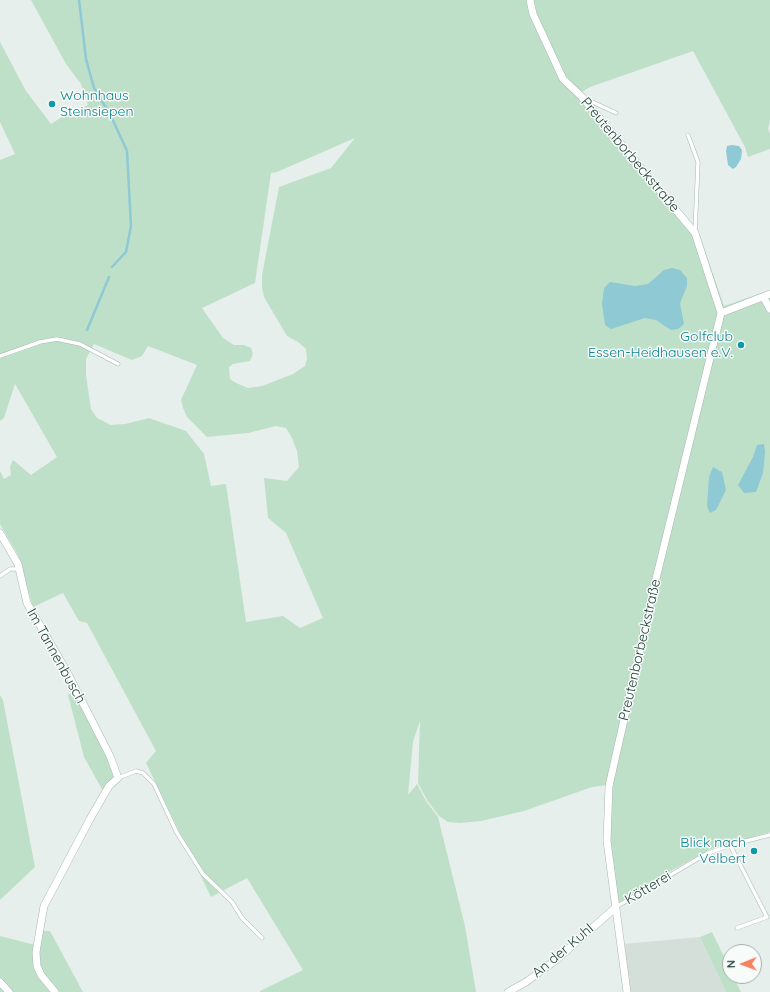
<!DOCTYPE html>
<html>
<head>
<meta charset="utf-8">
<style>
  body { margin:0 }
  #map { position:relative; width:770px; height:992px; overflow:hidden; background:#e6efeb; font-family:Quicksand,sans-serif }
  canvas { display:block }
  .north { position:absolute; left:722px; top:944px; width:40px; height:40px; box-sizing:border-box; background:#f7fbf9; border:1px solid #a3b1ad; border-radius:50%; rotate:269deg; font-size:11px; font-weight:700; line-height:16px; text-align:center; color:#24423a }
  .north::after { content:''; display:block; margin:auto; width:14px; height:18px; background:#f4845f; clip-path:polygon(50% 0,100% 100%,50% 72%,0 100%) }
</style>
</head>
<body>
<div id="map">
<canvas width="770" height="992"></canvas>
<div class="north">N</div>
</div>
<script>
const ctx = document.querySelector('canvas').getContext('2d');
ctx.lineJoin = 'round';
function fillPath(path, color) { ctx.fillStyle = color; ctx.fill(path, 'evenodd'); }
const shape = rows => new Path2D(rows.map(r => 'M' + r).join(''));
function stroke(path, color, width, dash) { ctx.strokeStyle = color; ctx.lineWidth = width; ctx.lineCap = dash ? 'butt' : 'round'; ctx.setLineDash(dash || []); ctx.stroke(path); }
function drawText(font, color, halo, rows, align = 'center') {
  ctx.font = font + ' Quicksand,sans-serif'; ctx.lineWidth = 3; ctx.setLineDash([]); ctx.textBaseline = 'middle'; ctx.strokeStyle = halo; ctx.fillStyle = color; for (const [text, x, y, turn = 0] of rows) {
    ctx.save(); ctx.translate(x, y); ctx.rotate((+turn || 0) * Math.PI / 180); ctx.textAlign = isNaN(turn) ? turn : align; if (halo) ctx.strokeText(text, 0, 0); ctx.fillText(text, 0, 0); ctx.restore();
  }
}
const built = shape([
  [700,937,726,992,631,992,623,944]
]);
const green = shape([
  [31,0,770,0,770,120,768,129,770,134,770,149,748,157,745,147,693,51,590,87,579,94,699,233,724,306,770,290,770,832,711,849,665,874,617,904,607,841,608,785,592,787,524,811,481,821,460,823,448,822,439,816,427,800,418,783,420,721,413,742,408,795,417,784,426,801,438,817,465,926,476,992,260,992,260,991,303,970,247,878,211,897,146,763,156,751,87,623,79,621,63,593,33,607,18,555,0,524,0,471,4,479,11,475,10,467,13,460,31,475,57,457,15,384,4,418,0,421,0,160,15,154,0,122,0,42,26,91,51,124,65,115,88,105,81,84,66,64],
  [355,138,331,168,279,187,262,275,262,288,264,297,287,336,298,342,306,349,307,359,305,366,293,374,262,386,248,388,236,383,230,379,229,367,233,364,250,361,253,354,251,348,244,345,234,345,223,338,202,308,255,283,271,173,277,172],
  [94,344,132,360,142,356,148,346,197,365,181,400,183,408,187,417,207,437,248,433,276,426,286,428,292,438,297,451,299,467,287,481,264,478,268,518,286,533,323,618,300,628,283,616,246,622,226,484,211,486,204,454,186,431,149,418,125,424,111,425,97,418,91,409,86,375,86,359],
  [75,690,116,777,103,791,84,757,68,695],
  [0,695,3,700,35,867,0,900],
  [41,931,50,931,83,992,0,992,0,936,39,946],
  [712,932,730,969,730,976,733,976,741,992,726,992,700,937]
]);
const water = shape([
  [732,145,739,146,742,150,741,159,736,167,733,169,728,165,726,151,727,146],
  [672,268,680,270,687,278,687,286,680,303,684,324,678,329,671,330,656,320,645,318,611,329,605,325,602,304,604,288,610,282,635,286,648,284,664,270],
  [764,444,765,452,763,473,756,492,744,493,738,485,753,457,757,445],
  [713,467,722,472,726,490,716,510,710,513,707,506,709,477]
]);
const stream = shape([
  [79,0,86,59,94,88,111,116,127,151,131,226,126,252,112,267],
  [87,330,109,277]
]);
const service = shape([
  [586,99,616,113],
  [688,135,698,162,695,232],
  [0,356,40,342,57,339,80,344,118,364],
  [0,576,10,569,19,569],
  [118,778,136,771,143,773,154,784,177,833,203,874,232,902,242,918,262,938],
  [730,845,767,917,737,928],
  [616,907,706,854,730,845,770,835]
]);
const minor = shape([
  [530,0,533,14,563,79,582,97,695,233,721,313,655,583,609,786,607,841,627,992],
  [764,298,770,309],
  [721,313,770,294],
  [0,533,18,564,27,603,67,672,110,756,118,778,109,786,90,819,44,906,36,952,37,966,41,975,55,992],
  [0,982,9,992],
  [508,992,526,982,556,960,615,908]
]);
const markers = [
  [52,104,4,"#0f9aa8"],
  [741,345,4,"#0f9aa8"],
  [754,851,4,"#0f9aa8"]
];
const cultureNames = [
  ["Wohnhaus",60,96,"left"],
  ["Steinsiepen",60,112,"left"],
  ["Golfclub",733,337],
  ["Essen-Heidhausen e.V.",733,353],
  ["Blick nach",746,843],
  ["Velbert",746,859]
];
const streetNames = [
  ["Preutenborbeckstraße",630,155,50],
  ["Preutenborbeckstraße",640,650,-77],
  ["Im Tannenbusch",56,656,61],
  ["Kötterei",648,888,-31],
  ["An der Kuhl",563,951,-40]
];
fillPath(built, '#d4dfda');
fillPath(green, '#bfe0c8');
fillPath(water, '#8ec9d4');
stroke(stream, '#8ec9d4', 2.5);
stroke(service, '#a8b8b2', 4.5);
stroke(minor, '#a8b8b2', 8);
stroke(service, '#fff', 3.5);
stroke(minor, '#fff', 7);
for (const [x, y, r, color] of markers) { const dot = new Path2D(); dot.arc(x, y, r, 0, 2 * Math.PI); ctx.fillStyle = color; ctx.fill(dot); stroke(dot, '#f7fbf9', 1.5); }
drawText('14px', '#0d838f', '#f7fbf9', cultureNames, 'right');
drawText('14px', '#24423a', '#f7fbf9', streetNames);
</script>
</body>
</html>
